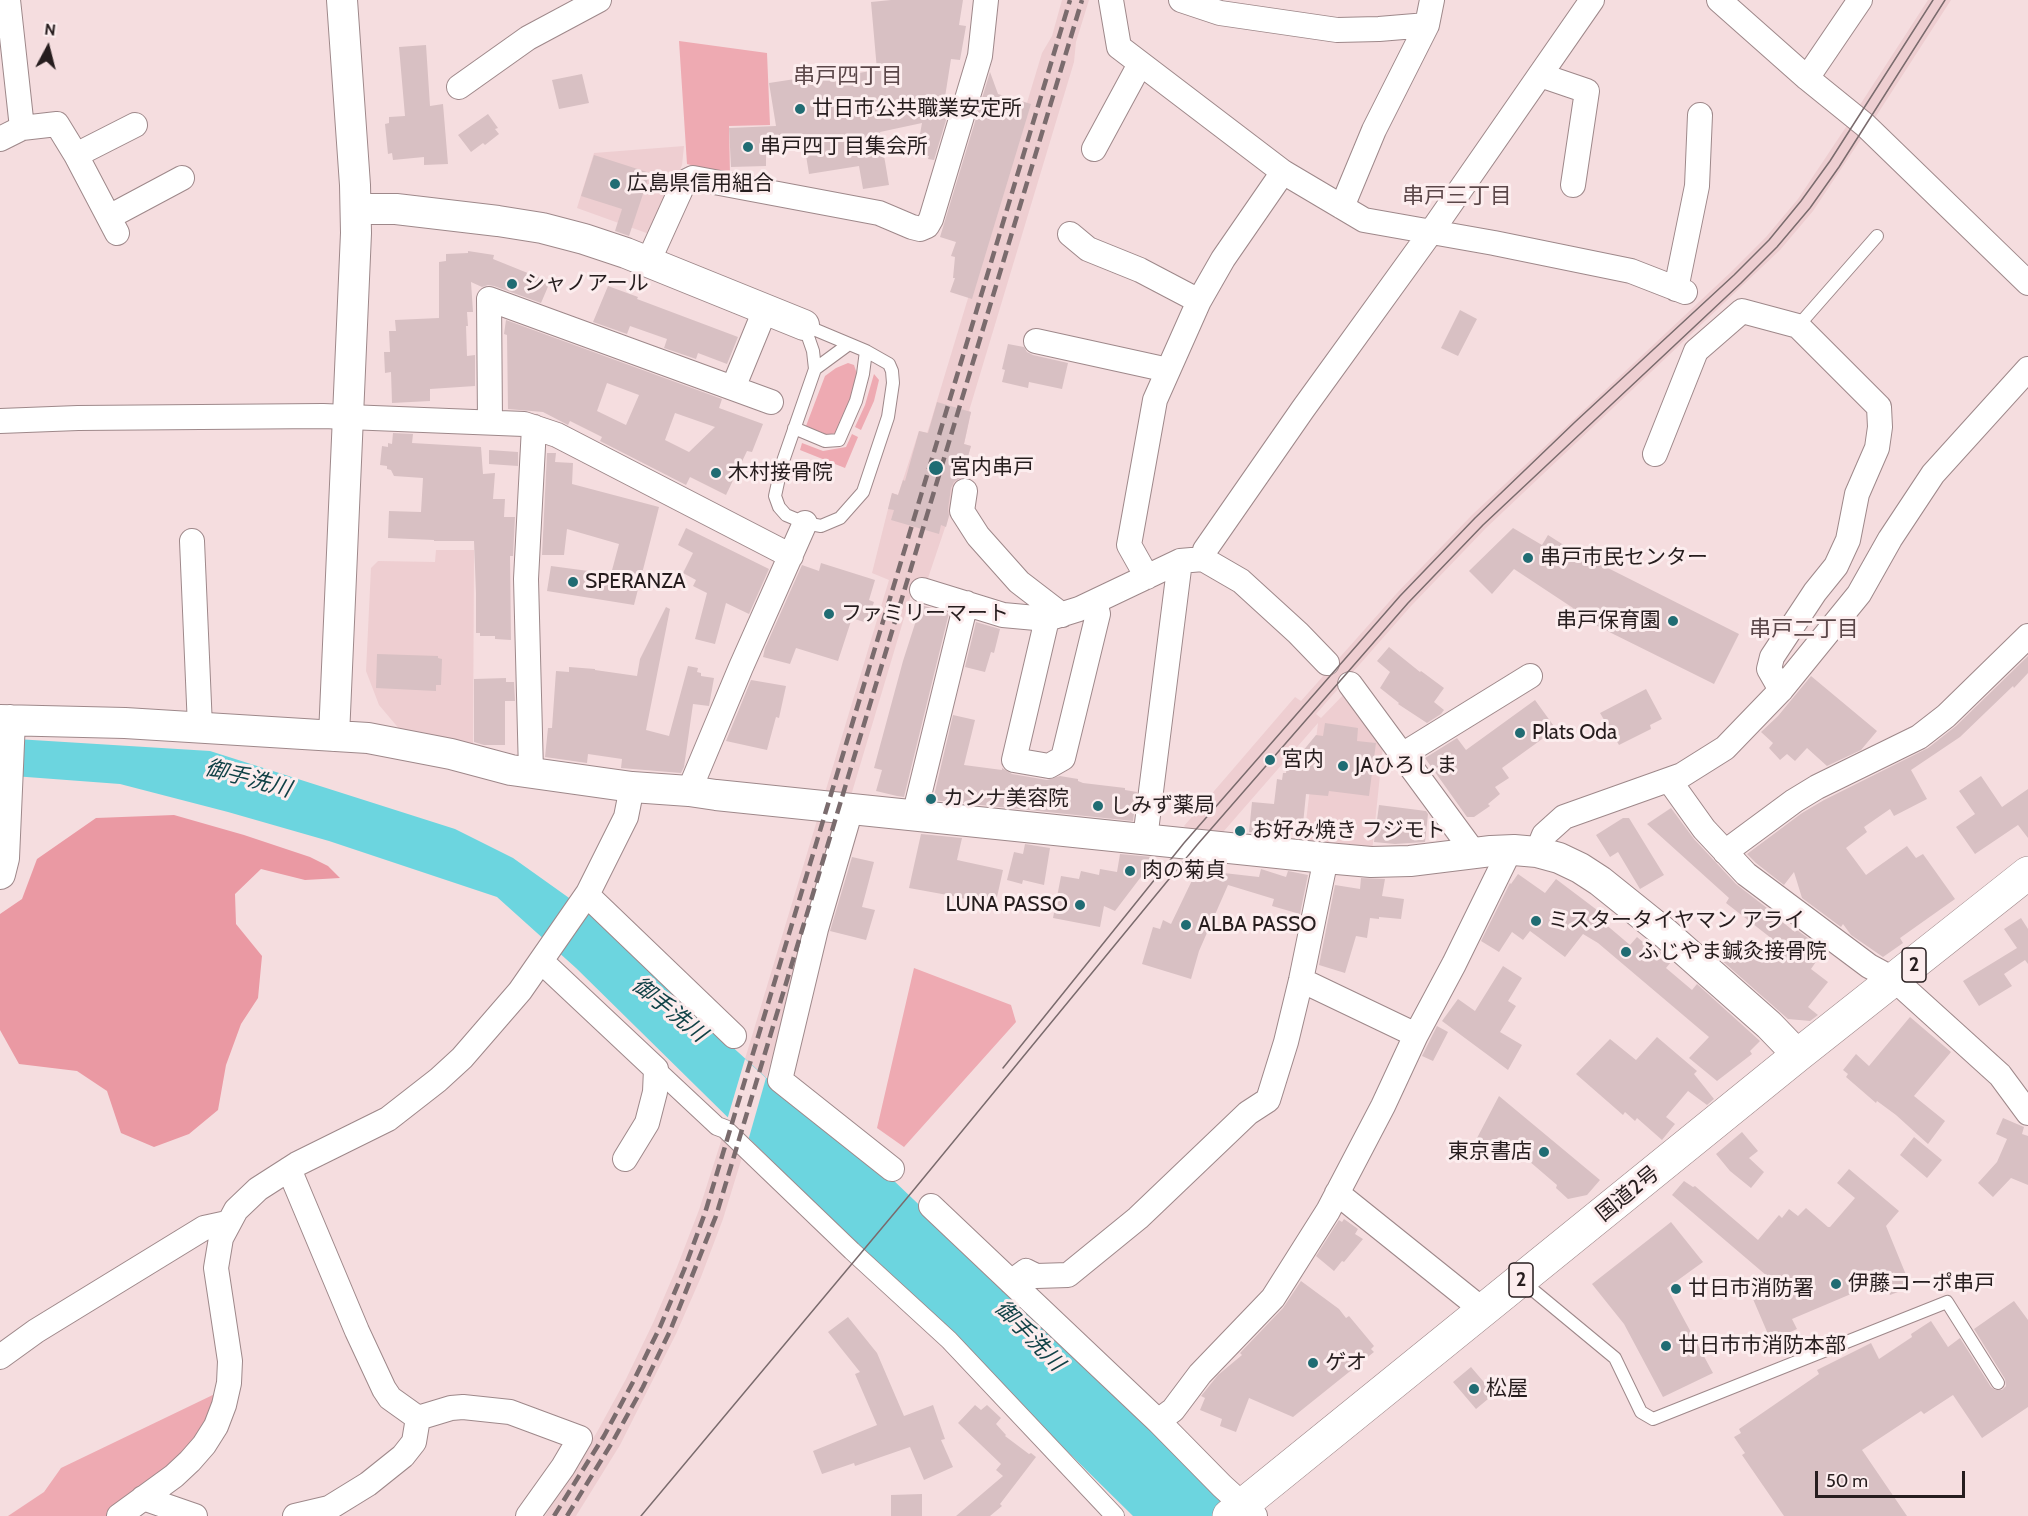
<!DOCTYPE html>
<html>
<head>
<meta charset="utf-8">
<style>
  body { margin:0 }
  #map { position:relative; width:2028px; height:1516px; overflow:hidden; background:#f5dddf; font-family:Cabin,sans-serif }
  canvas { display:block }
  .north { position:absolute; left:18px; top:18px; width:60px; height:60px; -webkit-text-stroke:4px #fcedee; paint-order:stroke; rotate:7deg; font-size:16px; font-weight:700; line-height:24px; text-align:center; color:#261d1e }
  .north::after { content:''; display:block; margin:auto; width:21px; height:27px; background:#261d1e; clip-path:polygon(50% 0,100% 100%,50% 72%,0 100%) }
  .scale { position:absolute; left:1815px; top:1471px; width:150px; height:27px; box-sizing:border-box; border:3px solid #261d1e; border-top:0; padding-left:8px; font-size:18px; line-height:21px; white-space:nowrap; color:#261d1e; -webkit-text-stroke:4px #fcedee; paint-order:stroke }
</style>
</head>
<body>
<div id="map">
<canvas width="2028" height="1516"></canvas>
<div class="north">N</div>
<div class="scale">50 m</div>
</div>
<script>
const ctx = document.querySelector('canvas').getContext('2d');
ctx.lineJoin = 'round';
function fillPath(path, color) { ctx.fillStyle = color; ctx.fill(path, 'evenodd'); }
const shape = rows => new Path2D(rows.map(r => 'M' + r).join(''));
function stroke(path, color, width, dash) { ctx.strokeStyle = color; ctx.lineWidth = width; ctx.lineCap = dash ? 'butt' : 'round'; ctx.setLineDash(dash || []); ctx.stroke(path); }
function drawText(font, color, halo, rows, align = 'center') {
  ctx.font = font + ' Cabin,"Noto Sans JP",sans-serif'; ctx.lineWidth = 6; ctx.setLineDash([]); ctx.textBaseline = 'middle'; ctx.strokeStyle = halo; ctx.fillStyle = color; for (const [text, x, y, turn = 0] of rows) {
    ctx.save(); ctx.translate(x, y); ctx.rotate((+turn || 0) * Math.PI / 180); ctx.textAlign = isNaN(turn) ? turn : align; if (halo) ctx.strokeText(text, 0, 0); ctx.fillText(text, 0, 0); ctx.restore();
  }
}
const built = shape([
  [1062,0,1089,0,1076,42,1074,62,969,411,971,412,964,444,971,446,954,506,951,510,927,581,916,578,850,799,824,796,889,580,872,573,892,493,898,495,919,431,927,433,930,424,1042,53,1052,36],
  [1928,0,1951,0,1871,124,1856,111],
  [1848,124,1863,136,1813,211,1780,250,1486,528,1411,606,1316,714,1321,718,1347,691,1383,746,1372,852,1303,846,1318,723,1217,839,1189,830,1184,826,1295,697,1301,701,1397,593,1472,515,1731,272,1766,237,1798,199],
  [684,146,682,165,652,235,577,208,594,153],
  [436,550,474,550,473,750,401,731,379,705,366,671,371,568,378,561,435,562],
  [818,817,844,820,766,1078,745,1059],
  [724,1132,744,1151,723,1219,701,1277,676,1334,620,1445,576,1516,545,1516,597,1432,626,1379,653,1323,677,1267,699,1210]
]);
const green = shape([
  [679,41,767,53,770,125,729,126,730,175,687,164],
  [848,363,854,365,857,374,851,398,836,433,827,435,806,426,825,376,836,368],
  [874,374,879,380,874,401,861,430,855,427,865,405],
  [852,434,858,437,845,468,800,450,802,443,823,451,846,447],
  [914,968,1011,1005,1016,1022,904,1147,877,1128],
  [219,1392,209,1422,169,1470,107,1516,8,1516,44,1492,61,1468]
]);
const forest = shape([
  [174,815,244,835,310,857,328,866,340,878,305,880,261,869,235,894,236,924,262,956,258,998,241,1024,226,1065,218,1110,189,1134,154,1147,121,1133,107,1091,77,1071,19,1064,0,1030,0,914,22,899,37,859,96,818]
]);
const water = shape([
  [0,738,210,751,455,829,513,858,593,915,693,1011,795,1104,891,1178,1245,1516,1133,1516,576,968,497,897,329,841,228,812,120,784,0,775]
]);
const pier = shape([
  [745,1059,766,1078,748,1141,727,1120]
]);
const building = shape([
  [891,0,963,0,959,25,966,26,960,60,951,59,942,116,947,117,934,160,928,159,929,156,926,156,927,148,925,148,925,143,923,143,924,135,920,134,922,123,880,132,889,185,863,189,859,166,809,174,804,143,766,150,766,166,731,167,729,128,776,126,769,83,821,75,822,79,877,70,871,2],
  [426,45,430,106,443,104,448,164,424,165,424,157,393,160,392,153,388,154,385,124,389,123,389,117,405,116,399,47],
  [990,72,998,94,1031,104,972,299,950,292,955,278,953,278,955,257,951,256,956,242,940,237],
  [582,74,589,103,559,109,552,80],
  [488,114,498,128,495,129,499,134,485,145,483,143,471,152,458,135],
  [594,155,650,173,629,236,615,231,622,209,581,196],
  [468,251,494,255,493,259,550,282,541,303,494,286,488,285,482,287,471,282,473,312,467,312,468,326,466,326,467,356,475,355,475,386,430,389,430,401,392,403,391,372,385,373,384,352,390,352,389,331,396,331,395,320,439,318,439,262,446,261,446,254,468,253],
  [608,286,638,297,637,299,738,337,727,364,698,353,696,359,664,348,667,339,630,326,627,334,593,322],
  [1460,310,1477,319,1458,356,1441,348],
  [506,320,722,399,719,408,763,424,752,452,747,451,726,495,690,477,686,485,600,441,602,437,570,421,568,425,543,412,508,409,507,335,504,334],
  [607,383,639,395,626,425,597,411],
  [675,413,715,427,689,452,665,440],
  [1008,344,1024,347,1027,352,1033,355,1068,363,1062,389,1029,382,1028,388,1002,382,1005,370,1002,369],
  [937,402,971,412,964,444,971,446,962,477,954,482,951,488,948,509,949,516,946,527,941,525,939,534,891,520,894,510,888,509,892,493,898,495,903,480,905,481,919,431,928,433],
  [393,433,413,434,412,443,481,447,483,474,495,473,493,499,505,499,504,517,515,517,513,556,510,556,511,640,495,639,495,636,480,636,480,633,476,633,476,593,474,541,434,541,434,540,388,538,389,511,421,512,423,478,394,476,391,470,387,469,387,466,380,465,382,446,388,447,388,443,392,444],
  [489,450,518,452,518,466,489,464],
  [547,453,556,453,555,462,573,463,572,484,659,507,634,605,547,591,551,566,611,574,619,544,567,529,564,555,542,555],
  [686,528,769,569,749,614,726,603,715,644,695,639,707,593,693,586,696,580,683,573,693,553,678,545],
  [1513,528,1542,545,1548,535,1595,565,1596,562,1739,634,1714,684,1571,613,1573,608,1514,569,1492,594,1469,571],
  [821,563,875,580,869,600,874,602,867,623,852,618,838,661,796,648,790,664,763,657,765,648,802,565,819,571],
  [921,605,949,613,904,797,897,796,876,791,882,770,874,768,903,661],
  [666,607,670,609,646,730,669,736,688,666,698,668,697,672,701,673,701,676,714,678,709,706,693,704,684,767,681,773,621,768,622,759,588,754,587,763,545,757,548,728,552,728,556,671,569,672,569,667,595,669,595,670,637,676,640,659],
  [976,622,1000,629,994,653,991,652,985,672,965,667],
  [1389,647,1420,672,1421,671,1444,688,1434,702,1444,710,1441,714,1427,723,1398,704,1399,703,1380,688,1390,672,1377,661],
  [377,654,438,656,438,658,442,659,441,685,436,685,436,691,376,688],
  [2028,656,2028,673,2014,688,2013,686,1960,737,1911,770,1927,799,1894,816,1890,809,1864,827,1867,832,1846,848,1866,875,1907,846,1916,858,1923,854,1955,899,1900,938,1903,943,1883,957,1851,935,1843,924,1841,927,1802,898,1794,872,1784,885,1756,863,1747,854,1802,813,1824,800,1928,748,1956,726],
  [1811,676,1877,731,1861,750,1827,766,1807,748,1795,761,1787,754,1780,760,1769,748,1773,743,1761,732,1778,716],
  [506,678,506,682,514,682,515,701,505,701,505,745,484,745,474,742,474,679],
  [751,680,786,686,779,718,776,717,767,750,726,741],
  [1646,689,1662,719,1650,725,1651,729,1619,745,1600,713],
  [1535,700,1556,729,1502,768,1509,778,1495,787,1500,794,1488,804,1490,806,1474,817,1467,817,1425,758,1457,738,1466,750],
  [953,715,975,720,964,765,1002,770,1002,768,1012,774,1047,780,1060,776,1078,779,1078,781,1083,783,1125,788,1125,790,1137,792,1133,821,933,800],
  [1325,723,1358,728,1357,741,1376,743,1369,796,1329,791,1328,796,1306,794,1303,824,1290,822,1289,830,1285,829,1285,836,1249,832,1252,802,1274,804,1277,779,1282,780,1283,773,1286,773,1287,766,1292,766,1293,763,1316,735,1323,736],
  [1981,776,2002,807,2028,789,2028,838,2018,825,1975,854,1956,827,1975,814,1959,791],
  [1379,805,1426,811,1428,814,1425,842,1395,844,1374,842],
  [1671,808,1694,839,1736,884,1767,908,1766,909,1795,932,1797,930,1824,950,1811,969,1828,982,1808,1007,1818,1015,1810,1021,1788,1019,1719,958,1731,944,1751,961,1771,938,1726,903,1729,898,1647,824],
  [1623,818,1629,818,1664,875,1640,889,1618,852,1610,857,1596,835],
  [921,834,962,838,957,860,1003,870,995,906,953,896,909,888],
  [1025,844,1050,848,1044,885,1023,880,1022,884,1007,880,1014,852,1023,854],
  [1120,854,1152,857,1150,865,1115,911,1104,906,1100,927,1053,918,1061,876,1079,879,1081,871,1099,875,1100,869,1117,872],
  [852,857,874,862,862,907,875,910,866,940,830,931],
  [1261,869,1286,877,1288,871,1308,875,1300,914,1272,906,1274,899,1228,885,1199,951,1191,979,1142,964,1153,927,1160,929,1163,920,1171,924,1197,870,1259,877],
  [1518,874,1545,893,1556,879,1601,913,1597,917,1630,945,1637,937,1650,948,1653,945,1671,962,1666,968,1692,990,1697,984,1760,1041,1750,1051,1752,1054,1717,1081,1689,1058,1709,1037,1598,943,1583,934,1565,957,1530,931,1523,940,1512,932,1499,952,1481,941,1510,883,1511,884],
  [1361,878,1385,879,1382,896,1404,899,1401,919,1379,917,1379,919,1370,918,1367,938,1356,936,1345,973,1319,965,1335,885,1360,889],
  [2021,918,2028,929,2028,964,2025,960,2004,974,2012,986,1979,1006,1963,981,2017,948,2004,929],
  [1503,966,1522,978,1508,1001,1516,1006,1500,1032,1522,1045,1508,1070,1442,1021,1458,999,1475,1011],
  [1910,1017,1951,1052,1914,1096,1945,1121,1928,1144,1896,1115,1877,1101,1876,1103,1846,1077,1848,1074,1843,1070,1856,1054,1869,1066],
  [1437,1026,1448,1032,1433,1061,1422,1056],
  [1657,1037,1697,1071,1694,1074,1714,1099,1707,1105,1688,1091,1666,1117,1675,1124,1662,1140,1637,1118,1635,1121,1625,1112,1623,1115,1576,1074,1610,1039,1636,1060],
  [1499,1096,1600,1180,1587,1195,1568,1199,1556,1188,1557,1185,1508,1143,1505,1146,1500,1142,1493,1150,1489,1146,1488,1148,1477,1138],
  [2003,1118,2024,1127,2022,1134,2028,1136,2028,1185,2011,1178,1993,1197,1978,1183,1997,1162,2007,1139,1996,1134],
  [1742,1132,1758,1151,1749,1158,1764,1172,1751,1188,1730,1171,1716,1154],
  [1914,1137,1942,1160,1927,1178,1900,1155],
  [1849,1169,1899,1211,1886,1226,1911,1287,1890,1295,1884,1280,1792,1319,1797,1329,1771,1341,1753,1299,1780,1287,1672,1195,1684,1181,1693,1187,1695,1186,1758,1240,1779,1215,1782,1218,1789,1209,1798,1216,1806,1208,1828,1227,1830,1227,1855,1198,1837,1183],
  [1344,1219,1358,1229,1355,1234,1363,1239,1344,1262,1342,1261,1334,1271,1316,1256,1339,1220,1342,1222],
  [1671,1222,1703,1262,1667,1288,1713,1373,1663,1397,1624,1324,1592,1284],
  [1301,1281,1339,1309,1346,1318,1349,1316,1374,1346,1371,1349,1374,1352,1293,1417,1249,1398,1236,1432,1220,1426,1222,1419,1200,1410,1205,1398,1201,1396,1218,1375,1242,1355,1240,1353,1283,1308],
  [2014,1301,2028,1320,2028,1407,1982,1438,1953,1395,1924,1414,1921,1411,1862,1450,1907,1516,1784,1516,1742,1455,1745,1453,1734,1437,1741,1433,1739,1429,1819,1374,1817,1370,1871,1343,1879,1359,1912,1337,1911,1334,1931,1321,1948,1347,1960,1338,1991,1387,1995,1390,2002,1390,2006,1386,2005,1379,1974,1329],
  [848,1317,877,1353,904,1416,933,1405,945,1439,941,1440,953,1467,924,1480,910,1447,855,1466,854,1463,822,1474,813,1451,877,1425,855,1374,860,1372,828,1332],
  [1471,1367,1494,1394,1476,1409,1453,1382],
  [975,1405,981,1410,987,1405,1001,1418,996,1424,1006,1435,1005,1436,1029,1454,1031,1453,1036,1457,1000,1504,1002,1506,990,1516,956,1516,1003,1476,996,1470,1001,1464,958,1423],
  [922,1494,922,1516,891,1516,891,1495]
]);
const service = shape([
  [804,325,866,351,889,364,892,371,893,383,888,417,863,492,840,518,821,526,805,523,786,515,779,507,775,496,782,464,815,369,813,351,804,325],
  [1798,326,1877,236],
  [815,369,849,344],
  [794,428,825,441,839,440,856,401,863,374,866,351],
  [1522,1281,1615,1358,1641,1412,1653,1419,1947,1302,1998,1383]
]);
const pedestrian = shape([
  [656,1069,717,1126,725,1129,852,1251,949,1340,1115,1516]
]);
const minor = shape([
  [8,0,22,128],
  [1111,0,1119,47,1283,172,1364,220,1494,243,1631,271,1685,292],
  [1181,0,1220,13,1337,30,1379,29,1427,25],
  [1719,0,1807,78,1865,125,2028,283],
  [1540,75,1587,91,1573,185],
  [1807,78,1860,0],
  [459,87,528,38,599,0],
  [0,139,22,128,57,124,76,155,117,233],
  [1094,149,1140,64],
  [76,155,135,125],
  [1342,207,1374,130,1427,25,1432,0],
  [109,217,182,178],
  [1070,234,1088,249,1140,270,1199,301],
  [648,262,682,187,687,181,693,178,879,213,912,227,920,229,927,226,931,219,980,56,986,0],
  [1676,289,1697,186,1700,115],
  [1036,341,1168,370],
  [733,388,765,310],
  [0,421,78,418,323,416,524,424,557,435,791,556],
  [490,422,489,299,771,402],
  [1655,454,1696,351,1742,311,1798,326,1879,407,1880,427,1877,448,1857,494,1848,540,1836,566,1815,592,1772,657,1769,669,1781,690],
  [965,491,962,511,978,536,1019,582,1062,615],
  [192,541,200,727],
  [1203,559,1205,550,1303,409,1431,232,1592,0],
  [1147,577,1129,545,1155,400,1199,301,1223,259,1283,172],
  [922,590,1003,615,1047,619,1079,609,1180,561,1203,559,1241,581,1298,633,1327,663],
  [1047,619,1014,760,1049,766,1063,758,1098,614,1095,602],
  [1350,684,1475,854],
  [1402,755,1530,676],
  [531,772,526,579,534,427],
  [1669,780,1704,829,1746,874,1869,966,1895,980,2000,1075,2028,1113],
  [689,791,741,667,805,523],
  [851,809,816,929,780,1080,892,1169],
  [914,816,966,603],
  [1145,839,1180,561],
  [1537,852,1544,835,1564,817,1682,775,1725,748,1781,690,1859,594,1890,539,1933,474,2028,369],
  [1725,852,1794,801,1817,787,1919,737,1946,716,2028,636],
  [587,895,734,1036],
  [541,961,656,1069,655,1092,647,1123,625,1159],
  [1301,980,1416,1035],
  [289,1169,357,1331,384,1389,390,1398,418,1418,451,1408,463,1407,510,1412,580,1438,563,1467,528,1516],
  [1337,1193,1484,1311],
  [931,1206,1158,1421,1222,1486,1255,1516],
  [1011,1282,1026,1271,1036,1276,1068,1275,1138,1218,1248,1113,1268,1100,1286,1042,1301,980,1326,858],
  [0,1357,36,1331,204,1228,227,1223],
  [1158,1421,1173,1410,1200,1374,1273,1298,1328,1211,1383,1106,1416,1035,1454,964,1510,850],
  [143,1498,195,1516],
  [119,1516,174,1476,190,1461,204,1445,216,1426,224,1405,229,1383,230,1361,216,1268,221,1238,236,1210,258,1189,297,1164,388,1119,438,1080,462,1058,520,991,588,893,626,817,632,787],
  [295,1516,329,1508,368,1484,403,1456,414,1442,418,1418]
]);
const tertiary = shape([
  [356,209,396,209,498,221,542,228,584,239,626,253,804,325],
  [0,720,125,723,368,738,451,754,511,770,632,787,689,791,716,795,1326,858,1371,862,1410,861,1491,851,1514,850,1537,852,1559,858,1580,868,1600,881,1666,934,1769,1025,1798,1055],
  [334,736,356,233,355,185,342,0],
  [0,874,4,858,10,720]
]);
const trunk = shape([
  [1229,1516,1798,1055,2028,873]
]);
const tram = shape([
  [1003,1068,1184,843,1400,596,1475,518,1575,422,1734,275,1769,240,1801,201,1830,161,1933,0],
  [641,1516,912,1192,1197,845,1408,603,1483,525,1741,283,1777,247,1810,208,1839,167,1945,0]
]);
const rail = shape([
  [554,1516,604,1436,633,1382,660,1327,684,1270,705,1213,1070,0],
  [567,1516,613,1441,643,1387,670,1331,716,1216,1082,0]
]);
const markers = [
  [800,109,6,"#206c73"],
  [748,147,6,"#206c73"],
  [615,184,6,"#206c73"],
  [512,284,6,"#206c73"],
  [936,468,8,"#206c73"],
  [716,473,6,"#206c73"],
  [1528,558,6,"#206c73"],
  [573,582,6,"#206c73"],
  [829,614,6,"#206c73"],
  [1673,621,6,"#206c73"],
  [1520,733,6,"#206c73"],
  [1270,760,6,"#206c73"],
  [1343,766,6,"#206c73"],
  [931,799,6,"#206c73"],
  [1098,806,6,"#206c73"],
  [1240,831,6,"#206c73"],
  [1130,871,6,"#206c73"],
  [1080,905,6,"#206c73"],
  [1536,921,6,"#206c73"],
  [1186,925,6,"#206c73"],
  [1626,952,6,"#206c73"],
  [1544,1152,6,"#206c73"],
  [1836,1284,6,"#206c73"],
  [1676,1289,6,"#206c73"],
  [1666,1346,6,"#206c73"],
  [1313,1363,6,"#206c73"],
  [1474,1389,6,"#206c73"]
];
const shields = [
  [1914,965,24],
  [1521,1280,24]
];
const shieldNames = [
  ["2",1914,965],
  ["2",1521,1280]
];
const poiNames = [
  ["廿日市公共職業安定所",812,109],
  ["串戸四丁目集会所",760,147],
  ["広島県信用組合",627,184],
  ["シャノアール",524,284],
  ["宮内串戸",950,468],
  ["木村接骨院",728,473],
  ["串戸市民センター",1540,558],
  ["SPERANZA",585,582],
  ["ファミリーマート",841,614],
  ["串戸保育園",1661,621,"right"],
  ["Plats Oda",1532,733],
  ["宮内",1282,760],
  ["JAひろしま",1355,766],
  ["カンナ美容院",943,799],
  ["しみず薬局",1110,806],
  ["お好み焼き フジモト",1252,831],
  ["肉の菊貞",1142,871],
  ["LUNA PASSO",1068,905,"right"],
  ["ミスタータイヤマン アライ",1548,921],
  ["ALBA PASSO",1198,925],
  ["ふじやま鍼灸接骨院",1638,952],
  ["東京書店",1532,1152,"right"],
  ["伊藤コーポ串戸",1848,1284],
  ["廿日市消防署",1688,1289],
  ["廿日市市消防本部",1678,1346],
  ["ゲオ",1325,1363],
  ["松屋",1486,1389]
];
const streetNames = [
  ["国道2号",1628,1194,-39]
];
const neighbourhoodNames = [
  ["串戸四丁目",848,77],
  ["串戸三丁目",1457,197],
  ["串戸二丁目",1804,630]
];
const waterNames = [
  ["御手洗川",248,779,15],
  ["御手洗川",669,1010,39],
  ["御手洗川",1029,1336,46]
];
fillPath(built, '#eeced1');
fillPath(green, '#eeaab2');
fillPath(forest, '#ea99a3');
fillPath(water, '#6cd5df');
fillPath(pier, '#f5dddf');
fillPath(building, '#d8c0c3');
stroke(service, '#9e888a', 14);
stroke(pedestrian, '#9e888a', 20);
stroke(minor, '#9e888a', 26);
stroke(tertiary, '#9e888a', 32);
stroke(trunk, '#9e888a', 34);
stroke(service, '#fff', 12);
stroke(pedestrian, '#fff', 18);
stroke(minor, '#fff', 24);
stroke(tertiary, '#fff', 30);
stroke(trunk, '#fff', 33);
stroke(tram, '#7a6b6d', 1.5);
stroke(rail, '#7a6b6d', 4.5, [12, 6]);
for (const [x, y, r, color] of markers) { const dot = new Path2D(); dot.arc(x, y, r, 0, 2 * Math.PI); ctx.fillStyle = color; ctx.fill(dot); stroke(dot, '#fcedee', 2); }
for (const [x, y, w] of shields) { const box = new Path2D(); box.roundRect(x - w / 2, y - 17, w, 34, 4.5); ctx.fillStyle = '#fcedee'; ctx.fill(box); stroke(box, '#261d1e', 1.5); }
drawText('bold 20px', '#261d1e', null, shieldNames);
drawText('21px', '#261d1e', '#fcedee', poiNames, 'left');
drawText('21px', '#261d1e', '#fcedee', streetNames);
drawText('22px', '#5b4749', '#fcedee', neighbourhoodNames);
drawText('italic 22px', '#114247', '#fcedee', waterNames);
</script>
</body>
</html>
